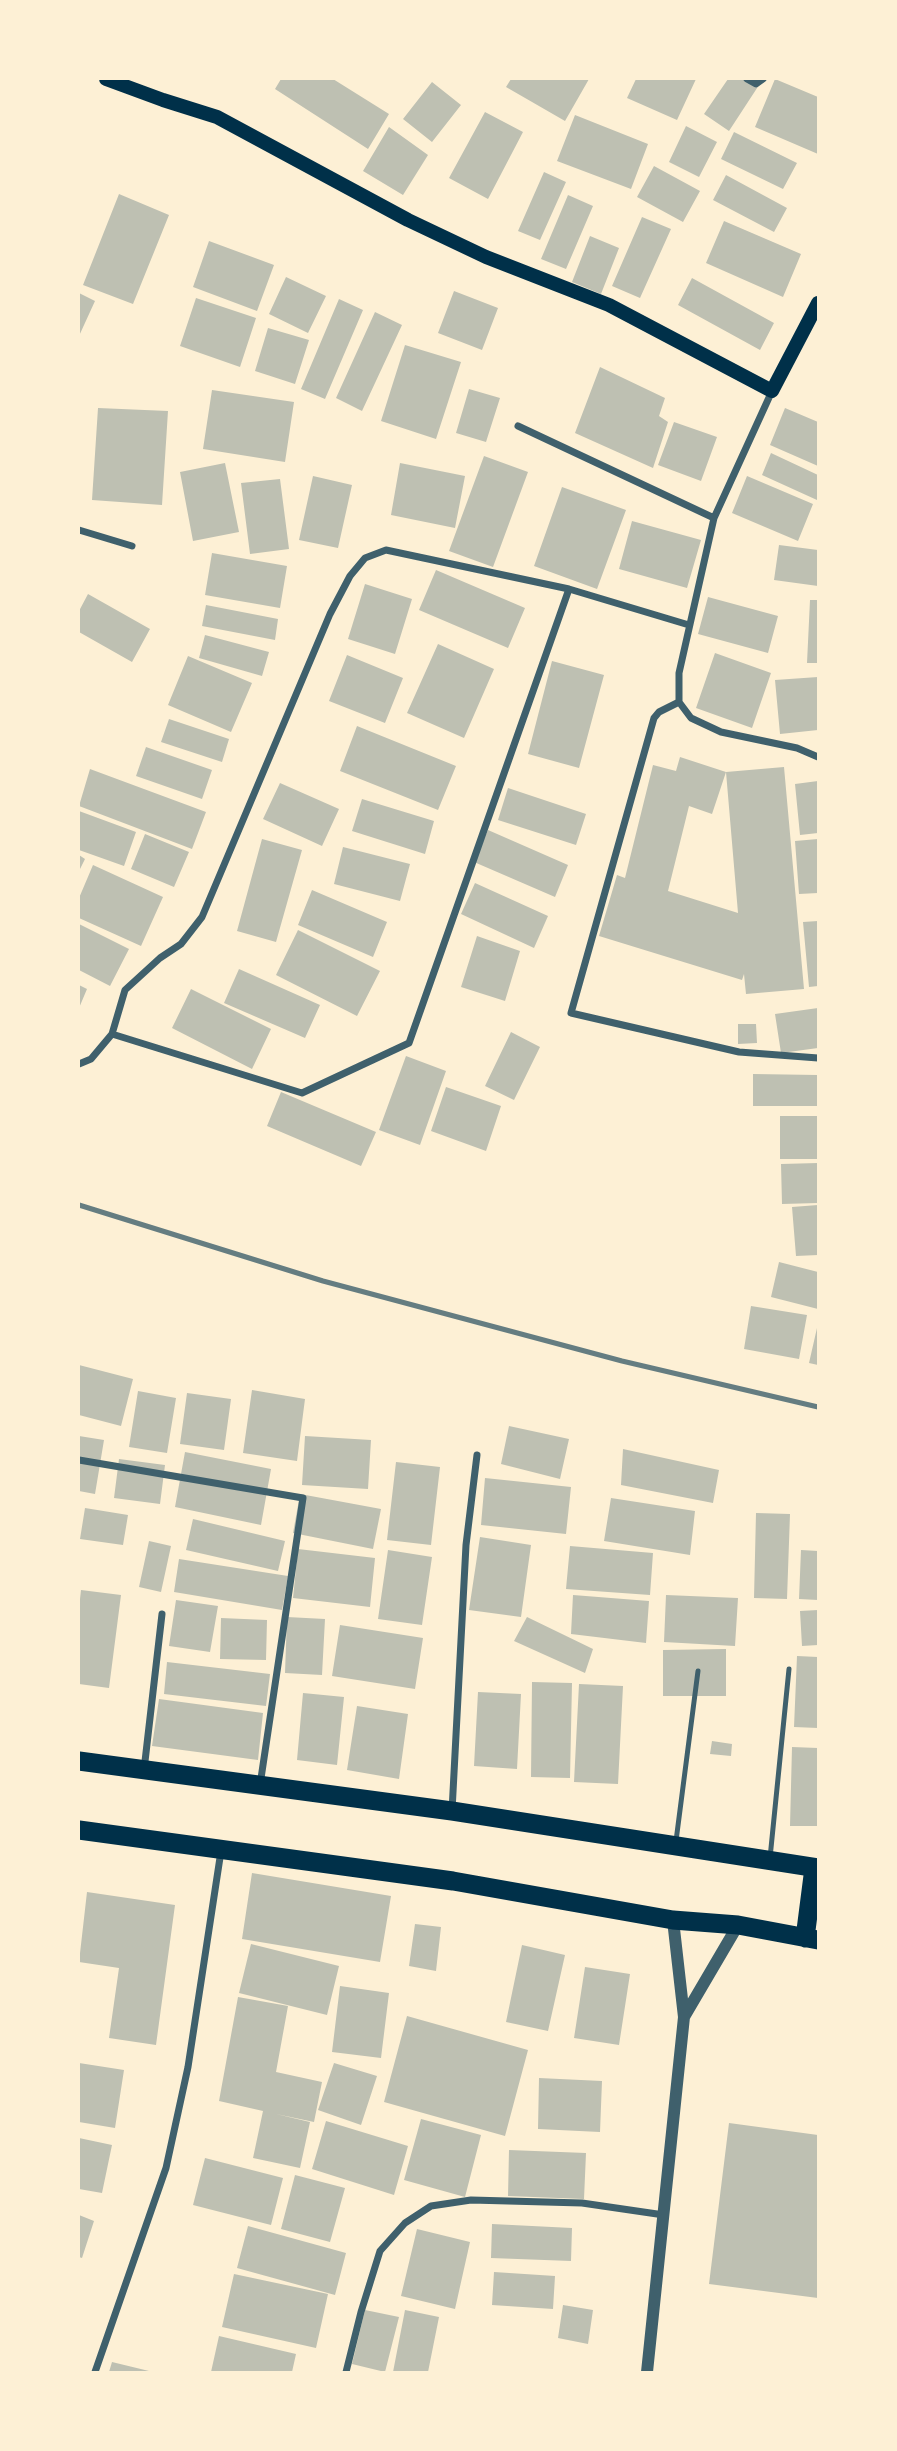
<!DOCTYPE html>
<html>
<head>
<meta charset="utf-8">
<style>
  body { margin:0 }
  #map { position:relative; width:897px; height:2451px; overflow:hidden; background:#fdf0d5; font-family:Overpass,sans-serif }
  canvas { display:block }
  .frame { position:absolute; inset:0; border:80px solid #fdf0d5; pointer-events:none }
</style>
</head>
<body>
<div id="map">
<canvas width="897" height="2451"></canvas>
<div class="frame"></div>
</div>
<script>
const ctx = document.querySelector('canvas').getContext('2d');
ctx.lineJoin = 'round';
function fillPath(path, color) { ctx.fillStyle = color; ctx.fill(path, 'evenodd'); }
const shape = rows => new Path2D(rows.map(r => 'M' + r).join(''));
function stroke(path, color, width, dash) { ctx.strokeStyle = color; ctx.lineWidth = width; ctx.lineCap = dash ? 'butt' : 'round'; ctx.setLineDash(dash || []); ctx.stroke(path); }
const building = shape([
  [281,79,333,79,389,114,368,149,275,89],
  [511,79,589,79,565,121,506,87],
  [636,79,696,79,677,120,627,98],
  [728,79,755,79,761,82,729,131,704,114],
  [775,79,818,97,818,154,755,127],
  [432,82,461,105,432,142,403,119],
  [485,112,523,132,488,199,449,178],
  [575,115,648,144,631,189,557,161],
  [686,126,717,142,699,177,669,162],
  [389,127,428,155,403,195,363,171],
  [734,132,797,163,783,189,721,159],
  [654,166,700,191,683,222,637,197],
  [544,172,566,182,540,240,518,231],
  [726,175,787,208,774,232,713,200],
  [119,194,169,215,133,304,83,285],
  [568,195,593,206,566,269,541,259],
  [642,217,671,229,640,298,612,286],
  [724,221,801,254,783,297,706,263],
  [590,236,619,248,601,294,572,282],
  [209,241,274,265,257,311,193,287],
  [286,277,326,296,308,333,269,314],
  [692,278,774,323,760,350,678,305],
  [454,291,498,308,482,350,438,333],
  [79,293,95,301,79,336],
  [196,298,256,318,240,367,180,346],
  [339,299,363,310,325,399,301,389],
  [375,312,402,325,362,411,336,398],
  [268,328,309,340,295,384,255,371],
  [405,345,461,362,436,439,381,421],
  [600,367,665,398,659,416,668,422,653,468,575,433],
  [469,389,500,398,486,442,456,433],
  [212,390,294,402,285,462,203,449],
  [98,408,168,411,162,505,92,500],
  [785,408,818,422,818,466,770,445],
  [674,422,717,437,701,481,658,465],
  [771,453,818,475,817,500,762,475],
  [484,456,528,472,493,567,449,551],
  [225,463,239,532,193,541,180,472],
  [400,463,465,476,455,528,391,515],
  [313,476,352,485,338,548,299,540],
  [747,476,813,504,798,541,732,513],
  [280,479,289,549,250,554,241,483],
  [562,487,626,510,597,589,534,566],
  [632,521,701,540,687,588,619,569],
  [779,545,818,550,818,586,774,580],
  [212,553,287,566,280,608,205,595],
  [436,570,525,608,508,648,419,610],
  [365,584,412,599,395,654,348,639],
  [88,594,150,629,132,662,79,632,79,611],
  [708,597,778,616,768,653,698,634],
  [810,600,818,600,818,663,807,663],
  [206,605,278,619,275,640,202,626],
  [205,635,269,652,262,676,199,658],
  [438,644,494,669,464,738,407,713],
  [715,653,771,673,752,728,696,708],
  [347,655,403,678,385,723,329,701],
  [188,656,252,683,231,732,168,705],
  [552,661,604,675,579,768,528,754],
  [818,677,818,730,780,734,775,680],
  [169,719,229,739,222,762,161,742],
  [357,726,456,766,438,810,340,771],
  [146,747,212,770,202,799,136,776],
  [680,757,726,772,784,767,804,989,746,994,744,974,742,980,599,936,617,875,625,878,653,765,676,771],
  [726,772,738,913,668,891,689,806,712,814],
  [90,769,206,812,192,849,79,806],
  [818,781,818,833,800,835,795,784],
  [280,783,339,809,322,846,263,819],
  [508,788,586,814,576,845,498,820],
  [362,799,434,821,425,854,352,831],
  [79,811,136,832,124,866,79,850],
  [488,830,568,865,555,897,474,862],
  [145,834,189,852,174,887,131,869],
  [262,839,302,850,276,942,237,931],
  [818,839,818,893,799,894,795,841],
  [343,847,410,864,400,901,334,884],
  [79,855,85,859,79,871],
  [93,865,163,897,141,946,79,918,79,898],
  [475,883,548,916,534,948,461,914],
  [312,890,387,922,373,957,298,925],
  [818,921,818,986,809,987,803,922],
  [79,924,129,949,110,986,79,970],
  [298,930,380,971,357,1016,276,975],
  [477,936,520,951,505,1001,461,987],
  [239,969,320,1005,305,1038,224,1003],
  [79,985,87,989,79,1008],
  [191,989,271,1029,252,1069,172,1028],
  [818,1008,818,1048,781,1053,775,1014],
  [738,1024,756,1024,757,1043,738,1044],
  [511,1032,540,1047,514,1100,485,1086],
  [406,1056,446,1071,420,1145,379,1130],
  [753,1074,818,1075,818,1106,753,1106],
  [446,1087,501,1106,486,1151,431,1131],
  [281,1092,376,1132,361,1166,267,1126],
  [780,1116,818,1116,818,1159,780,1159],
  [818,1163,818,1203,782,1204,781,1164],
  [818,1205,818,1255,796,1256,792,1207],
  [779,1262,818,1272,818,1309,771,1297],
  [751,1306,807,1315,799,1359,744,1349],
  [817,1328,818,1328,818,1365,809,1363],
  [79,1365,133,1379,121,1426,79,1415],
  [252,1390,305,1399,297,1461,243,1453],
  [138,1391,176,1398,167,1453,129,1447],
  [187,1393,231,1399,224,1450,180,1444],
  [509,1426,569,1439,560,1479,501,1464],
  [79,1436,104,1440,95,1494,79,1491],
  [305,1436,371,1440,368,1489,302,1485],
  [623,1449,719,1470,713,1503,621,1485],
  [185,1452,271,1469,261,1525,175,1507],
  [119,1459,165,1465,160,1504,114,1498],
  [396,1462,440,1467,431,1545,387,1540],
  [485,1478,571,1487,566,1534,481,1525],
  [300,1494,381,1509,373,1549,293,1533],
  [611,1498,695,1511,690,1555,604,1541],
  [85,1508,128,1515,123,1545,80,1539],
  [756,1513,790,1514,787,1599,754,1598],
  [193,1519,285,1541,278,1571,186,1550],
  [480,1537,531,1545,521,1617,469,1610],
  [149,1541,171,1546,161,1592,139,1587],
  [570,1546,653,1553,650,1595,566,1589],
  [298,1549,375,1558,370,1607,293,1598],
  [388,1550,432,1557,422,1625,378,1619],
  [801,1550,818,1551,818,1600,799,1599],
  [179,1559,288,1576,282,1610,174,1592],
  [81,1590,121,1595,109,1688,79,1684,79,1608],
  [573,1595,649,1601,646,1643,571,1634],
  [666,1595,738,1598,735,1646,664,1642],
  [176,1600,218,1606,210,1652,169,1646],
  [818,1610,818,1645,802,1646,800,1611],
  [287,1617,325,1619,322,1675,285,1673],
  [527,1617,593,1649,585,1673,514,1641],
  [221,1618,267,1620,266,1660,220,1659],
  [340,1625,423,1638,415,1689,332,1676],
  [726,1649,726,1696,663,1696,663,1650],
  [797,1656,818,1657,818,1728,794,1727],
  [167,1662,270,1674,266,1706,164,1694],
  [532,1682,572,1683,570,1778,531,1777],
  [579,1684,623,1686,618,1784,574,1782],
  [478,1692,521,1694,517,1769,474,1766],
  [303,1693,344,1697,337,1765,297,1760],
  [159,1699,263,1713,258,1760,152,1746],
  [357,1706,408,1714,399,1779,347,1770],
  [712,1741,732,1744,731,1756,710,1754],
  [792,1747,818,1748,818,1826,790,1826],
  [252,1873,391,1896,380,1962,242,1939],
  [87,1892,175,1905,156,2045,109,2038,119,1968,79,1962],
  [415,1924,441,1927,436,1971,409,1966],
  [251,1944,339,1966,327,2015,239,1993],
  [522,1945,565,1955,548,2031,506,2022],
  [585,1967,630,1974,619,2045,574,2038],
  [340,1986,389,1993,381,2058,332,2052],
  [238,1997,288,2006,276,2072,322,2082,314,2122,276,2114,310,2122,300,2168,253,2158,263,2111,219,2101],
  [407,2016,528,2050,505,2136,384,2102],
  [79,2063,124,2070,115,2128,79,2122],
  [334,2063,377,2076,361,2125,318,2110],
  [539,2078,602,2081,600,2132,538,2129],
  [421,2119,481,2135,465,2197,404,2180],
  [326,2121,408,2146,394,2195,312,2169],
  [729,2123,818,2135,818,2298,709,2284],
  [79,2138,112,2145,102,2193,79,2189],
  [509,2150,586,2153,584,2199,508,2196],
  [205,2158,283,2178,271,2225,193,2205],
  [295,2175,345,2188,330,2242,281,2229],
  [79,2215,94,2221,82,2258,79,2257],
  [492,2224,572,2228,571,2261,491,2258],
  [248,2226,346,2253,335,2295,237,2268],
  [417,2229,470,2242,455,2309,401,2296],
  [494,2272,555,2276,553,2309,492,2305],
  [234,2274,328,2294,316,2348,222,2327],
  [563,2305,593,2310,588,2344,558,2338],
  [365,2310,399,2317,385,2372,352,2364],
  [405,2310,439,2317,428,2372,393,2372],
  [219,2336,296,2354,292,2372,211,2372],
  [112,2362,149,2371,148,2372,109,2372]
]);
const service = shape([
  [676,1841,698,1671],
  [770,1858,789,1669]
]);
const minor = shape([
  [747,79,756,84,763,79],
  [772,391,714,518,679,673,679,702,691,718,721,732,797,748,818,757],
  [518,426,714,518],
  [79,530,132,546],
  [679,702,659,712,654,718,571,1013,739,1052,818,1058],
  [112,1034,302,1093,409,1043,569,589],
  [79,1064,91,1059,112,1034,125,990,160,958,181,944,202,917,330,614,350,576,365,558,386,550,569,589,689,625],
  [79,1460,303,1498,260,1785],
  [144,1770,162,1614],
  [452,1811,466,1545,477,1455],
  [95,2372,166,2168,188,2067,221,1851],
  [346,2372,361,2312,380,2251,405,2223,431,2206,471,2200,582,2203,664,2215]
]);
const tertiary = shape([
  [684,2017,738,1925],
  [647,2372,684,2017,673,1920]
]);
const secondary = shape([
  [106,79,163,100,217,117,408,220,486,257,609,305,772,391,818,303]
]);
const trunk = shape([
  [79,1761,452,1811,818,1868],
  [79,1830,453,1881,673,1920,738,1925,818,1940],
  [805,1938,814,1868]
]);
const rail = shape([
  [79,1205,323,1281,622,1361,818,1407]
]);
fillPath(building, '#bec0b2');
stroke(service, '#3f606c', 5);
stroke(minor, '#3f606c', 7);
stroke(tertiary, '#3f606c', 12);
stroke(secondary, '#003049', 14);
stroke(trunk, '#003049', 19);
stroke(rail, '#657d81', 5);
</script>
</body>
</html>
